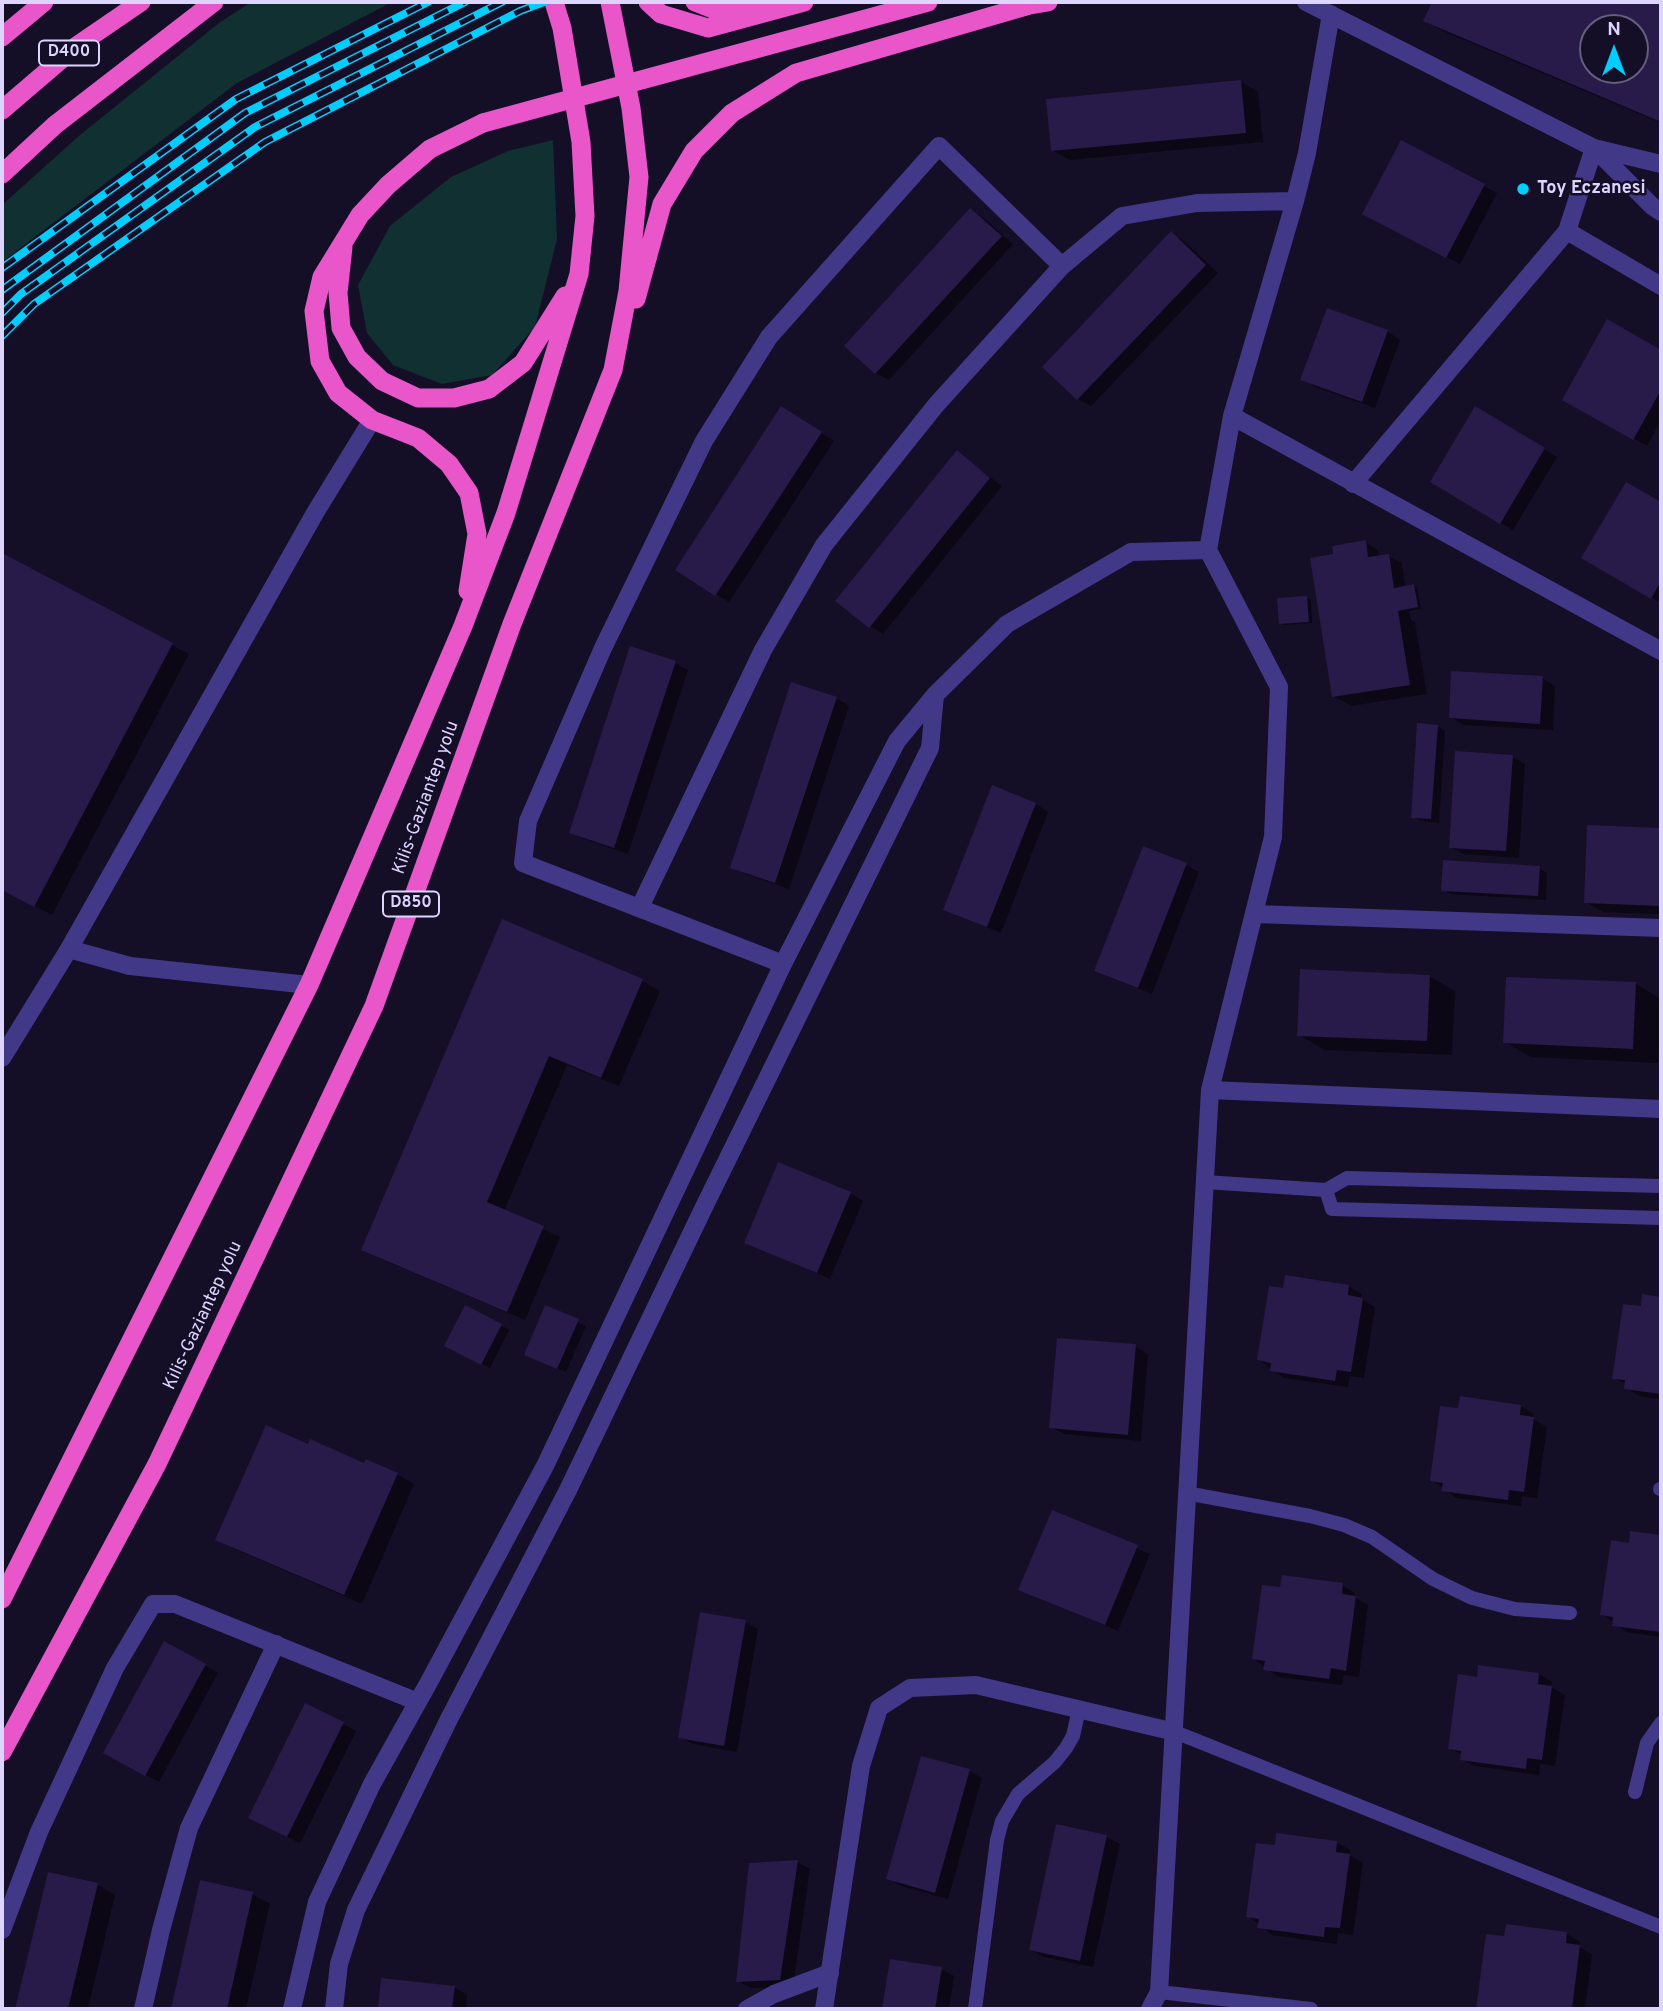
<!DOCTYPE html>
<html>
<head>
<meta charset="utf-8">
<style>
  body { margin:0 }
  #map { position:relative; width:1663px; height:2011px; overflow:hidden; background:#150e27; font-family:Overpass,sans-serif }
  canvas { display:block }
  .frame { position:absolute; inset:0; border:4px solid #ded5ff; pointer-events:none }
  .north { position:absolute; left:1579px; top:14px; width:70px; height:70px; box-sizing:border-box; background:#150e27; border:2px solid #655e7d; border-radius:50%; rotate:0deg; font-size:19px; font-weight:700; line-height:28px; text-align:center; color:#ded5ff }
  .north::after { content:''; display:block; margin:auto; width:24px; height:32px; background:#01ceff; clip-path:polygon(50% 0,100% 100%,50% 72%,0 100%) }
</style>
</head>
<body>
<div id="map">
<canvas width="1663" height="2011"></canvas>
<div class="frame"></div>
<div class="north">N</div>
</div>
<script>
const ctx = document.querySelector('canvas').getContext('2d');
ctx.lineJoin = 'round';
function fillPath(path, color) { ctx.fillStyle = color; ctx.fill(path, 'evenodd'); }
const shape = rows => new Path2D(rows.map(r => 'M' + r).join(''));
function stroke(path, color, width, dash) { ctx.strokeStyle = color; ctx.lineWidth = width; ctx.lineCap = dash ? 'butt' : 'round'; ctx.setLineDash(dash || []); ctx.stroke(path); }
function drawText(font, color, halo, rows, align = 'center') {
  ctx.font = font + ' Overpass,sans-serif'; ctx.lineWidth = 5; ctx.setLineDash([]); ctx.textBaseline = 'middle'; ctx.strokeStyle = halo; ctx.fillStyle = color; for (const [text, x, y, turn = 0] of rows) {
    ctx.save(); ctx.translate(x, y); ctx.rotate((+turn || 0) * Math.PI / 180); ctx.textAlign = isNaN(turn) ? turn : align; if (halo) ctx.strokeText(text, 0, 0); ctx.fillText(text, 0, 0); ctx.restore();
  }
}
const green = shape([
  [251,2,392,2,237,83,2,262,2,205,80,135,219,23],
  [553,140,557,239,535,327,492,375,442,384,393,365,367,333,358,285,390,226,451,177,508,151]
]);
const shadow = shape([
  [1434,2,1661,2,1661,123,1443,31,1426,21],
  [1593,28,1635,28,1635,70,1593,70],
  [1240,81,1258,92,1263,142,1070,160,1052,150],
  [1402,142,1497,193,1460,264,1378,221],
  [971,210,984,218,1013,244,889,380,876,373,847,346],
  [1171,233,1184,241,1218,273,1091,406,1078,399,1044,367],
  [1328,310,1388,332,1400,340,1375,408,1315,387,1303,379],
  [1608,322,1661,352,1661,420,1647,446,1564,399],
  [1476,409,1557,457,1513,530,1432,482],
  [795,416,834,441,729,602,677,570],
  [957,453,1002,486,883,634,870,626],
  [1627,484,1661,504,1661,603,1583,557],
  [1365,542,1378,550,1379,557,1389,556,1402,563,1405,587,1414,586,1417,588,1421,609,1409,611,1411,620,1415,622,1427,694,1351,706,1334,696,1335,556],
  [2,555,189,654,52,915,2,889],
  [1307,598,1311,600,1312,623,1284,625,1280,623],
  [632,649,675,663,688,670,628,854,584,839,571,832],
  [1542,678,1555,686,1553,730,1464,725,1451,718],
  [836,698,849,706,789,889,745,874,732,867],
  [1437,726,1445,731,1439,823,1421,821,1412,817],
  [1512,757,1525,764,1519,858,1463,854,1450,847],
  [1036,804,1048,812,1001,933,945,909],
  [1589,826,1661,830,1661,914,1603,912,1585,902],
  [1186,865,1199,872,1152,994,1109,977,1096,970],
  [1539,868,1547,873,1546,900,1451,894,1443,890],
  [503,922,642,981,660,991,619,1086,567,1065,504,1211,560,1237,525,1320,381,1259,363,1249],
  [1429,976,1455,991,1452,1055,1325,1050,1299,1035],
  [1636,984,1661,999,1658,1063,1531,1057,1505,1042],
  [850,1193,863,1201,830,1279,746,1242],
  [1349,1287,1362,1294,1361,1299,1375,1307,1364,1378,1350,1376,1348,1387,1284,1378,1259,1360,1285,1290],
  [1644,1296,1661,1298,1661,1399,1639,1396,1626,1388,1626,1384,1614,1378,1642,1308],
  [546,1307,586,1326,566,1372,534,1359],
  [501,1325,509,1330,490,1368,454,1350],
  [1135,1346,1148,1354,1141,1441,1064,1434,1051,1427],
  [1521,1406,1534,1414,1533,1419,1547,1427,1537,1498,1522,1496,1521,1506,1456,1498,1432,1480,1460,1410],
  [309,1446,397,1474,414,1484,362,1604,235,1549,218,1539],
  [1053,1512,1150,1554,1118,1631,1020,1589],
  [1632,1533,1661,1537,1661,1637,1626,1632,1602,1614,1630,1545],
  [1342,1585,1355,1593,1355,1597,1368,1605,1359,1677,1344,1675,1342,1685,1278,1677,1254,1659],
  [745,1622,758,1629,737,1752,693,1744,680,1737],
  [205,1665,218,1673,159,1782,118,1760],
  [1539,1674,1552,1682,1551,1687,1565,1695,1555,1766,1540,1764,1539,1775,1474,1766,1461,1759,1462,1755,1450,1748,1478,1679],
  [306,1705,356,1731,300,1843,263,1825],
  [969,1771,982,1778,948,1899,901,1886,888,1878],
  [1107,1837,1120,1844,1093,1967,1043,1957,1030,1949],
  [1337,1843,1350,1850,1349,1855,1363,1863,1353,1935,1338,1933,1337,1944,1272,1935,1248,1916],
  [797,1862,810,1869,793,1987,751,1988,738,1981],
  [49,1874,97,1885,115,1895,88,2009,17,2009],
  [201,1882,252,1894,270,1904,246,2009,173,2009],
  [1567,1934,1580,1942,1579,1947,1592,1954,1585,2009,1478,2008,1506,1938],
  [892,1961,941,1969,954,1976,949,2009,884,2009],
  [383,1979,454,1987,467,1995,466,2009,380,2009]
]);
const building = shape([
  [1432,2,1661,2,1661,122,1423,21],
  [1593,28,1635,28,1635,70,1593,70],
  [1241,80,1246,133,1051,151,1046,99],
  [1401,140,1485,184,1446,258,1362,214],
  [970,208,1002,236,875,374,844,346],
  [1171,231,1206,265,1077,400,1042,367],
  [1327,308,1388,330,1362,402,1300,380],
  [1607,319,1661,350,1661,390,1633,440,1562,400],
  [781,406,822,432,715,596,675,570],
  [1475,406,1545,448,1500,524,1430,482],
  [957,450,990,478,869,628,835,601],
  [1626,482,1661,502,1661,581,1651,599,1581,558],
  [1366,540,1368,557,1389,554,1394,588,1414,584,1418,607,1398,611,1410,685,1332,697,1310,558,1333,554,1332,546],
  [2,553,173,643,34,907,2,890],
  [1307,596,1309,622,1279,624,1277,598],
  [630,646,676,661,614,848,569,833],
  [1451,671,1543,676,1540,724,1449,718],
  [791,682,837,697,775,883,730,868],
  [1417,723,1438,725,1431,819,1411,818],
  [1455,751,1513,755,1506,851,1449,848],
  [992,785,1036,803,987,927,943,910],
  [1587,825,1661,828,1661,906,1584,903],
  [1143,846,1187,863,1138,988,1094,971],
  [1443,860,1540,866,1538,896,1441,891],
  [502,919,643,979,601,1078,549,1056,487,1202,544,1226,507,1312,361,1250],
  [1300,969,1430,975,1427,1041,1297,1036],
  [1506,977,1636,982,1633,1049,1503,1043],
  [778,1162,851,1192,817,1273,744,1243],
  [1285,1275,1349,1285,1348,1295,1363,1298,1351,1372,1337,1370,1335,1381,1270,1371,1271,1363,1257,1360,1269,1286,1283,1288],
  [1642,1294,1661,1297,1661,1394,1624,1389,1625,1380,1612,1379,1623,1304,1641,1306],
  [465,1305,502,1324,481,1365,444,1346],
  [545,1305,579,1319,557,1369,524,1355],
  [1057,1338,1136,1344,1128,1435,1049,1428],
  [1460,1396,1521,1405,1520,1415,1534,1417,1524,1492,1509,1490,1508,1500,1441,1491,1443,1483,1430,1481,1440,1406,1458,1408],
  [266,1425,308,1444,310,1439,364,1463,366,1459,398,1473,344,1595,215,1540],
  [1052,1510,1138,1545,1105,1625,1018,1590],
  [1630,1531,1661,1535,1661,1632,1612,1626,1613,1617,1600,1615,1611,1540,1629,1543],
  [1282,1575,1343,1583,1342,1594,1356,1596,1346,1671,1331,1668,1329,1679,1263,1670,1265,1661,1252,1659,1262,1585,1280,1587],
  [700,1612,746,1620,724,1746,678,1738],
  [164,1641,206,1664,145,1776,103,1753],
  [1478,1665,1539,1673,1538,1684,1552,1686,1542,1760,1527,1758,1526,1769,1460,1760,1461,1751,1448,1749,1458,1674,1477,1677],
  [305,1703,344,1722,287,1837,248,1818],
  [921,1756,970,1769,935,1893,886,1879],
  [1056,1824,1107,1835,1080,1961,1029,1950],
  [1276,1833,1337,1841,1336,1852,1350,1854,1340,1928,1325,1927,1324,1937,1257,1928,1259,1919,1246,1917,1256,1843,1275,1845],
  [798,1860,780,1980,736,1982,749,1863],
  [48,1872,98,1883,68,2009,15,2009],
  [200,1880,253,1892,227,2009,171,2009],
  [1506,1924,1567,1932,1566,1943,1580,1945,1572,2009,1476,2009,1486,1934,1504,1936],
  [890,1959,942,1967,935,2009,882,2009],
  [381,1978,455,1986,452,2009,378,2009]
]);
const service = shape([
  [1205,1182,1326,1190,1347,1178,1661,1186],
  [1326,1190,1332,1209,1661,1218],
  [1660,1489,1661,1489],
  [1186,1493,1310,1516,1344,1525,1372,1537,1433,1579,1472,1598,1515,1609,1570,1613],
  [1175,1732,1661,1927],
  [1635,1792,1647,1743,1661,1723],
  [1159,1992,1311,2009],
  [975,2009,997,1840,1002,1821,1018,1794,1055,1762,1066,1748,1073,1736,1079,1709]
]);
const minor = shape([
  [1306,2,1594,148,1567,231,1353,484],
  [1567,231,1661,286],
  [1232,416,1661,651],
  [640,907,763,650,824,545,936,405,1062,266,1122,216,1197,203,1295,201],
  [1255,914,1661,928],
  [69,949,130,966,309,985],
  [783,964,523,863,528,821,603,648,704,441,769,337,939,146,1062,266],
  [2,1058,69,949,315,513,372,420],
  [1210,1090,1661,1109],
  [2,1930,39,1832,115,1668,153,1604,175,1604,418,1702],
  [143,2009,161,1930,189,1828,276,1644],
  [292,2009,317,1902,372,1784,429,1682,545,1466,783,964,897,741,935,695,1007,624,1131,552,1208,550],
  [334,2009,339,1964,356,1910,449,1719,568,1490,705,1205,930,748,935,695],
  [747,2009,774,1994,830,1973],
  [824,2009,861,1766,879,1708,910,1688,976,1685,1175,1732],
  [1150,2009,1159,1992,1210,1090,1273,837,1279,687,1208,550,1232,416,1295,201,1307,153,1331,14]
]);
const tertiary = shape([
  [1594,148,1652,206,1661,212],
  [1594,148,1661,164]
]);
const trunk = shape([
  [648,2,661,14,708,28,804,2],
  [695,2,718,11,751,2],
  [2,37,44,2],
  [2,110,78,45,141,2],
  [2,174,55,125,214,2],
  [343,247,338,293,341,328,357,357,382,381,418,398,454,398,489,389,523,363,565,296],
  [636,299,662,204,694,151,732,113,796,73,1030,5,1048,2],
  [468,591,477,534,469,493,449,464,418,438,372,420,338,393,320,361,314,311,322,277,360,215,388,185,430,149,483,123],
  [2,1599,309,985,463,626,506,513,579,274,585,216,581,142,562,28,554,2],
  [2,1752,157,1464,374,1006,512,624,613,370,628,291,639,177,631,108,610,2]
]);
const rail = shape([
  [2,268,236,99,428,2],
  [2,290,245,113,465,2],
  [2,313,21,294,255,127,502,2],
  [2,336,34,304,265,142,520,11,544,2]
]);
const trunkBridge = shape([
  [483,123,928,2]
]);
const markers = [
  [1523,189,7,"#01ceff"]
];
const shields = [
  [69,53,60],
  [411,904,56]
];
const shieldNames = [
  ["D400",69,53],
  ["D850",411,904]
];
const poiNames = [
  ["Toy Eczanesi",1537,189]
];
const streetNames = [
  ["Kilis-Gaziantep yolu",427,798,-70],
  ["Kilis-Gaziantep yolu",204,1316,-65]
];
fillPath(green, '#113032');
fillPath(shadow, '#0007');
fillPath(building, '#281a49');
stroke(service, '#423888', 14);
stroke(minor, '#423888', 18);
stroke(tertiary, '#423888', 18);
stroke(trunk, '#e856c9', 19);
stroke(rail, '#01ceff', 8);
stroke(rail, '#150e27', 5, [16]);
stroke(trunkBridge, '#e856c9', 19);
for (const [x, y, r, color] of markers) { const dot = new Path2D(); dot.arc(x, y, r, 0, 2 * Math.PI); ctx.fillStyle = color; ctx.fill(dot); stroke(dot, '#150e27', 2.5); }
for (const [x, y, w] of shields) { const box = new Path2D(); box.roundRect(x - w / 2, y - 12.5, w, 25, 5); ctx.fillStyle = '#150e27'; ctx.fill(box); stroke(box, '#ded5ff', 2); }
drawText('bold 16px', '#ded5ff', null, shieldNames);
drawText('bold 18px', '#ded5ff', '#150e27', poiNames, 'left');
drawText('18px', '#ded5ff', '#150e27', streetNames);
</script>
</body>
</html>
